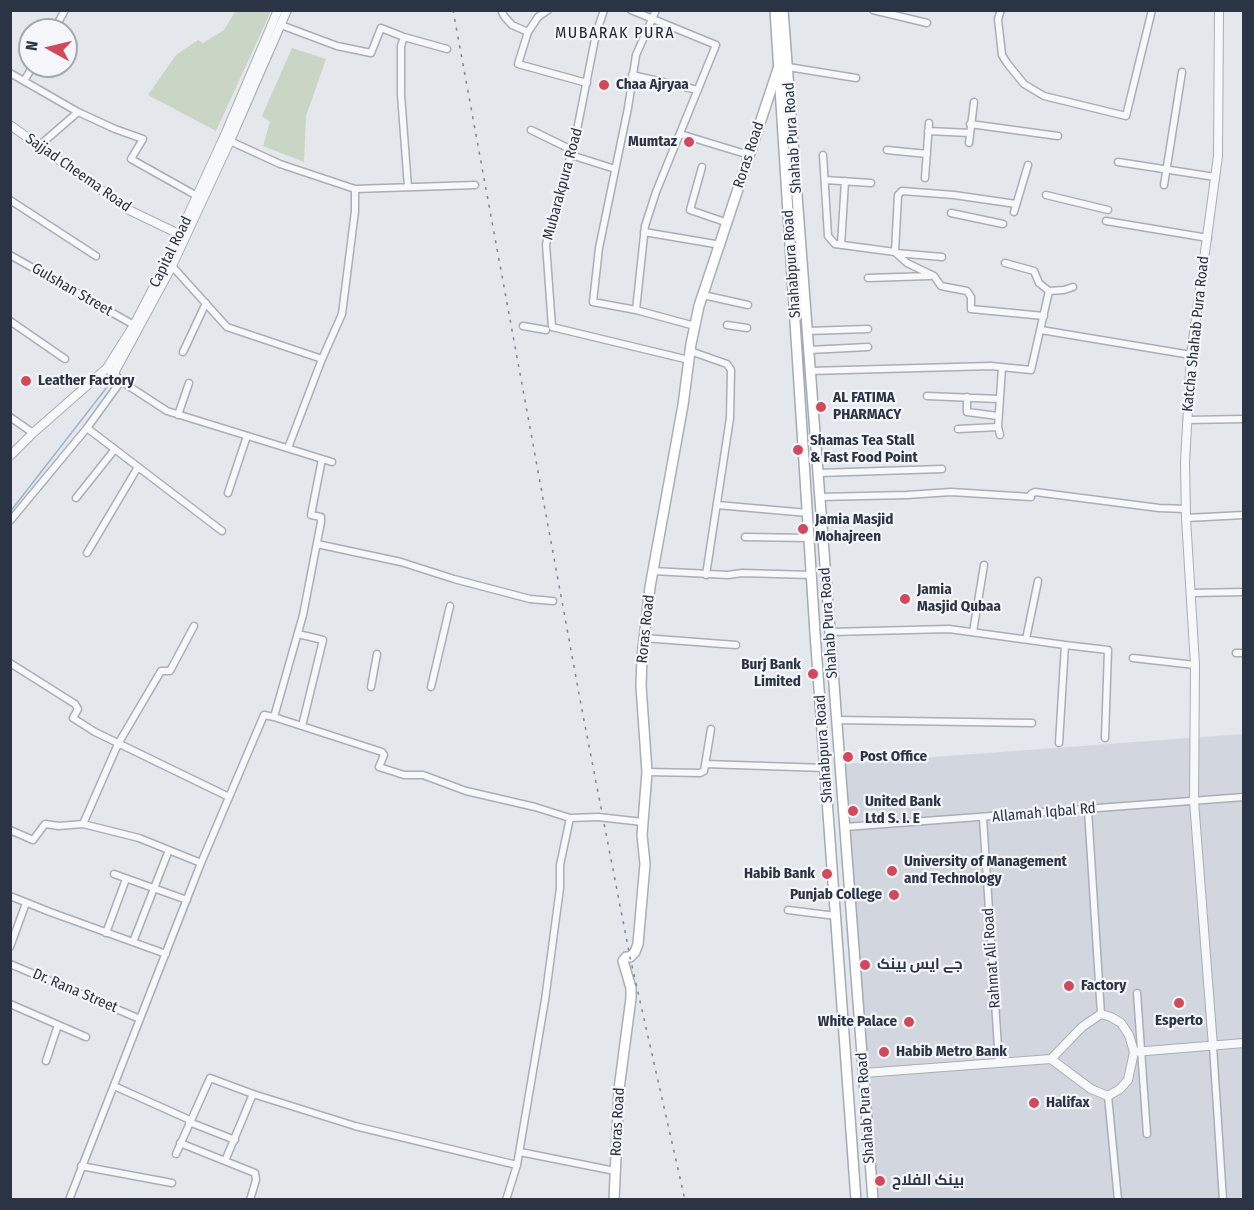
<!DOCTYPE html>
<html>
<head>
<meta charset="utf-8">
<style>
  body { margin:0 }
  #map { position:relative; width:1254px; height:1210px; overflow:hidden; background:#e4e7ec; font-family:"Fira Sans Condensed",sans-serif }
  canvas { display:block }
  .frame { position:absolute; inset:0; border:12px solid #2b3445; pointer-events:none }
  .north { position:absolute; left:18px; top:18px; width:60px; height:60px; box-sizing:border-box; background:#f4f6f9; border:2px solid #a4a8b1; border-radius:50%; rotate:278deg; font-size:16px; font-weight:700; line-height:24px; text-align:center; color:#2b3445 }
  .north::after { content:''; display:block; margin:auto; width:21px; height:27px; background:#d1495b; clip-path:polygon(50% 0,100% 100%,50% 72%,0 100%) }
</style>
</head>
<body>
<div id="map">
<canvas width="1254" height="1210"></canvas>
<div class="frame"></div>
<div class="north">N</div>
</div>
<script>
const ctx = document.querySelector('canvas').getContext('2d');
ctx.lineJoin = 'round';
function fillPath(path, color) { ctx.fillStyle = color; ctx.fill(path, 'evenodd'); }
const shape = rows => new Path2D(rows.map(r => 'M' + r).join(''));
function stroke(path, color, width, dash) { ctx.strokeStyle = color; ctx.lineWidth = width; ctx.lineCap = dash ? 'butt' : 'round'; ctx.setLineDash(dash || []); ctx.stroke(path); }
function drawText(font, color, halo, rows, align = 'center') {
  ctx.font = font + ' "Fira Sans Condensed",Cairo,sans-serif'; ctx.lineWidth = 4.5; ctx.setLineDash([]); ctx.textBaseline = 'middle'; ctx.strokeStyle = halo; ctx.fillStyle = color; for (const [text, x, y, turn = 0] of rows) {
    ctx.save(); ctx.translate(x, y); ctx.rotate((+turn || 0) * Math.PI / 180); ctx.textAlign = isNaN(turn) ? turn : align; if (halo) ctx.strokeText(text, 0, 0); ctx.fillText(text, 0, 0); ctx.restore();
  }
}
const built = shape([
  [1243,734,1243,1199,873,1199,840,764]
]);
const green = shape([
  [236,10,271,11,216,131,148,95,176,55,198,40,203,43,224,30],
  [292,48,326,59,306,116,304,162,263,146,270,122,262,116]
]);
const stream = shape([
  [286,23,292,10],
  [245,117,284,28],
  [224,163,229,151],
  [122,367,141,332],
  [10,512,114,378]
]);
const minor = shape([
  [501,10,504,16,512,25,528,32],
  [548,10,538,17,528,32,518,64,587,83],
  [604,10,596,34,575,140,546,244,552,327,689,360],
  [631,10,716,45,656,192,645,226,636,310],
  [656,10,636,55,628,108,599,248,593,302,636,310,695,326],
  [873,10,927,23],
  [1001,10,998,19,1002,55,1007,63,1024,84,1044,96,1126,116,1152,10],
  [281,25,337,46,371,53,381,28,404,37,447,49],
  [54,30,65,10],
  [404,37,401,46,401,95,408,187],
  [788,67,856,78],
  [10,73,78,112,115,129,143,139,131,159,197,196],
  [632,75,698,90],
  [24,81,33,66],
  [970,124,1058,136],
  [531,130,572,150],
  [928,131,970,133],
  [680,134,749,155],
  [230,141,280,164,355,189,475,185],
  [969,143,974,102],
  [40,145,78,112],
  [887,150,927,154],
  [571,155,615,169],
  [823,155,828,236,835,244,895,252,907,263,934,276,941,286,967,291,971,297,971,309,1044,316],
  [1118,162,1215,177],
  [702,167,690,210,728,223],
  [925,178,929,123],
  [825,180,871,183],
  [1164,185,1182,72],
  [1046,195,1108,210],
  [10,200,96,256],
  [1014,212,1028,165],
  [951,213,1003,224],
  [1106,221,1208,238],
  [644,232,721,245],
  [841,245,845,181],
  [895,252,898,195,902,191,954,195,1016,204],
  [896,253,942,257],
  [10,255,134,325],
  [1005,263,1034,271,1039,283,1049,291,1064,290,1073,287],
  [172,266,227,327,322,359],
  [868,278,930,276],
  [703,295,748,305],
  [10,321,65,359],
  [727,325,747,328],
  [523,326,546,330],
  [1041,330,1191,355],
  [807,331,868,329],
  [809,350,868,347],
  [690,351,727,364,731,370,730,418,706,575],
  [183,352,206,303],
  [810,371,991,366,1031,370,1049,291],
  [114,373,121,381,167,411,332,462],
  [927,396,999,399],
  [967,397,967,412,998,416],
  [178,415,189,383],
  [10,417,33,433],
  [1187,420,1244,419],
  [87,428,222,531],
  [958,429,998,427],
  [1000,435,998,427,1002,368],
  [288,448,322,359,342,314,355,211,355,189],
  [818,473,942,469],
  [228,493,247,436],
  [820,497,907,495,951,492,1031,497,1031,494,1035,492,1159,508,1185,509],
  [76,498,115,449],
  [717,505,808,513],
  [1186,518,1244,515],
  [10,521,87,428,121,381],
  [745,537,809,538],
  [317,544,401,562,454,579,530,599,553,601],
  [87,553,138,467],
  [653,571,728,575,742,573,811,575],
  [1192,593,1244,592],
  [830,632,949,629,1065,645,1059,743],
  [973,632,984,565],
  [298,634,323,640,302,726],
  [644,638,736,645],
  [1026,639,1038,581],
  [1065,645,1108,650,1105,738],
  [1236,653,1244,653],
  [1133,658,1195,665],
  [10,663,75,704,78,709,73,718,95,732,229,797],
  [371,687,377,654],
  [431,687,450,606],
  [274,717,303,615,321,522,321,517,311,515,322,459],
  [837,720,1032,723],
  [705,764,825,768],
  [647,772,700,773,704,771,711,729],
  [1088,810,1101,1014],
  [607,818,643,822],
  [983,818,999,1063],
  [83,824,118,744,161,671,170,671,194,626],
  [845,827,1244,797],
  [10,830,33,840,45,824,59,826,83,824,139,838,201,863],
  [114,874,187,900],
  [10,896,50,912,166,954],
  [788,910,836,916],
  [106,933,126,879],
  [133,942,169,850],
  [10,947,26,903],
  [10,964,140,1019],
  [1137,993,1147,1134],
  [10,1004,86,1037],
  [1213,1046,1223,1200],
  [46,1061,58,1025],
  [114,1086,190,1120],
  [1108,1096,1118,1200],
  [189,1122,235,1140],
  [180,1143,255,1173,256,1180,250,1200],
  [520,1152,615,1171],
  [176,1154,210,1078,253,1094,355,1126,517,1165],
  [225,1161,253,1094],
  [81,1166,172,1183],
  [69,1200,201,863,264,715,274,717,382,752,384,755,379,767,404,775,423,775,466,791,535,807,570,818,598,817],
  [506,1200,517,1165,545,1000,560,888,560,865,570,818]
]);
const tertiary = shape([
  [10,125,129,210,179,234],
  [107,368,114,373,172,266,230,141,287,10],
  [10,456,33,433,107,368,134,325,166,263,224,137,278,10],
  [1213,1046,1194,801,1195,665,1186,518,1185,462,1191,355,1218,156,1219,10],
  [1134,1052,1244,1043],
  [864,1073,1051,1059,1091,1089,1108,1096,1120,1089,1128,1080,1134,1052,1129,1035,1121,1023,1111,1017,1101,1014,1082,1027,1051,1059]
]);
const secondary = shape([
  [614,1200,619,1089,631,998,631,988,623,961,626,957,630,957,635,952,638,944,645,864,642,835,647,772,641,686,642,657,650,587,683,405,691,344,699,306,779,66]
]);
const primary = shape([
  [775,10,815,633,856,1200],
  [783,10,873,1200]
]);
const rail = shape([
  [453,10,582,710,630,957,685,1200]
]);
const minorBridge = shape([
  [598,817,607,818]
]);
const markers = [
  [604,85,6,"#d1495b"],
  [689,142,6,"#d1495b"],
  [26,381,6,"#d1495b"],
  [821,407,6,"#d1495b"],
  [798,450,6,"#d1495b"],
  [803,529,6,"#d1495b"],
  [905,599,6,"#d1495b"],
  [813,674,6,"#d1495b"],
  [848,757,6,"#d1495b"],
  [853,811,6,"#d1495b"],
  [892,871,6,"#d1495b"],
  [827,874,6,"#d1495b"],
  [894,895,6,"#d1495b"],
  [865,965,6,"#d1495b"],
  [1069,986,6,"#d1495b"],
  [1179,1003,6,"#d1495b"],
  [909,1022,6,"#d1495b"],
  [884,1052,6,"#d1495b"],
  [1034,1103,6,"#d1495b"],
  [880,1181,6,"#d1495b"]
];
const poiNames = [
  ["Chaa Ajryaa",616,85],
  ["Mumtaz",677,142,"right"],
  ["Leather Factory",38,381],
  ["AL FATIMA",833,398],
  ["PHARMACY",833,415],
  ["Shamas Tea Stall",810,441],
  ["& Fast Food Point",810,458],
  ["Jamia Masjid",815,520],
  ["Mohajreen",815,537],
  ["Jamia",917,590],
  ["Masjid Qubaa",917,607],
  ["Burj Bank",801,665,"right"],
  ["Limited",801,682,"right"],
  ["Post Office",860,757],
  ["United Bank",865,802],
  ["Ltd S. I. E",865,819],
  ["University of Management",904,862],
  ["and Technology",904,879],
  ["Habib Bank",815,874,"right"],
  ["Punjab College",882,895,"right"],
  ["جے ایس بینک",877,965],
  ["Factory",1081,986],
  ["Esperto",1179,1021,"center"],
  ["White Palace",897,1022,"right"],
  ["Habib Metro Bank",896,1052],
  ["Halifax",1046,1103],
  ["بینک الفلاح",892,1181]
];
const streetNames = [
  ["Shahab Pura Road",793,138,-94],
  ["Roras Road",749,155,-72],
  ["Sajjad Cheema Road",78,173,35],
  ["Mubarakpura Road",563,184,-75],
  ["Capital Road",171,252,-64],
  ["Shahabpura Road",792,264,-94],
  ["Gulshan Street",72,290,30],
  ["Katcha Shahab Pura Road",1196,334,-84],
  ["Shahab Pura Road",829,623,-94],
  ["Roras Road",646,629,-84],
  ["Shahabpura Road",824,749,-94],
  ["Allamah Iqbal Rd",1044,813,-5],
  ["Rahmat Ali Road",992,958,-94],
  ["Dr. Rana Street",75,991,23],
  ["Shahab Pura Road",866,1108,-94],
  ["Roras Road",618,1122,-87]
];
const neighbourhoodNames = [
  ["MUBARAK PURA",615,34]
];
fillPath(built, '#d2d6de');
fillPath(green, '#c9d6c5');
stroke(stream, '#9fb4cc', 1.5);
stroke(minor, '#a9aeb7', 9);
stroke(tertiary, '#a9aeb7', 10);
stroke(secondary, '#a9aeb7', 12);
stroke(primary, '#a3abb8', 12);
stroke(minor, '#f7f8fa', 6);
stroke(tertiary, '#f7f8fa', 8);
stroke(secondary, '#fff', 9);
stroke(primary, '#fff', 9);
stroke(rail, '#7d8696', 1.5, [3, 6]);
stroke(minorBridge, '#a9aeb7', 9, []);
stroke(minorBridge, '#f7f8fa', 6);
for (const [x, y, r, color] of markers) { const dot = new Path2D(); dot.arc(x, y, r, 0, 2 * Math.PI); ctx.fillStyle = color; ctx.fill(dot); stroke(dot, '#f4f6f9', 2); }
drawText('bold 15px', '#2b3445', '#f4f6f9', poiNames, 'left');
drawText('15px', '#2b3445', '#f4f6f9', streetNames);
ctx.letterSpacing = '1.5px';
drawText('16px', '#1d2536', '#f4f6f9', neighbourhoodNames);
ctx.letterSpacing = '0px';
</script>
</body>
</html>
